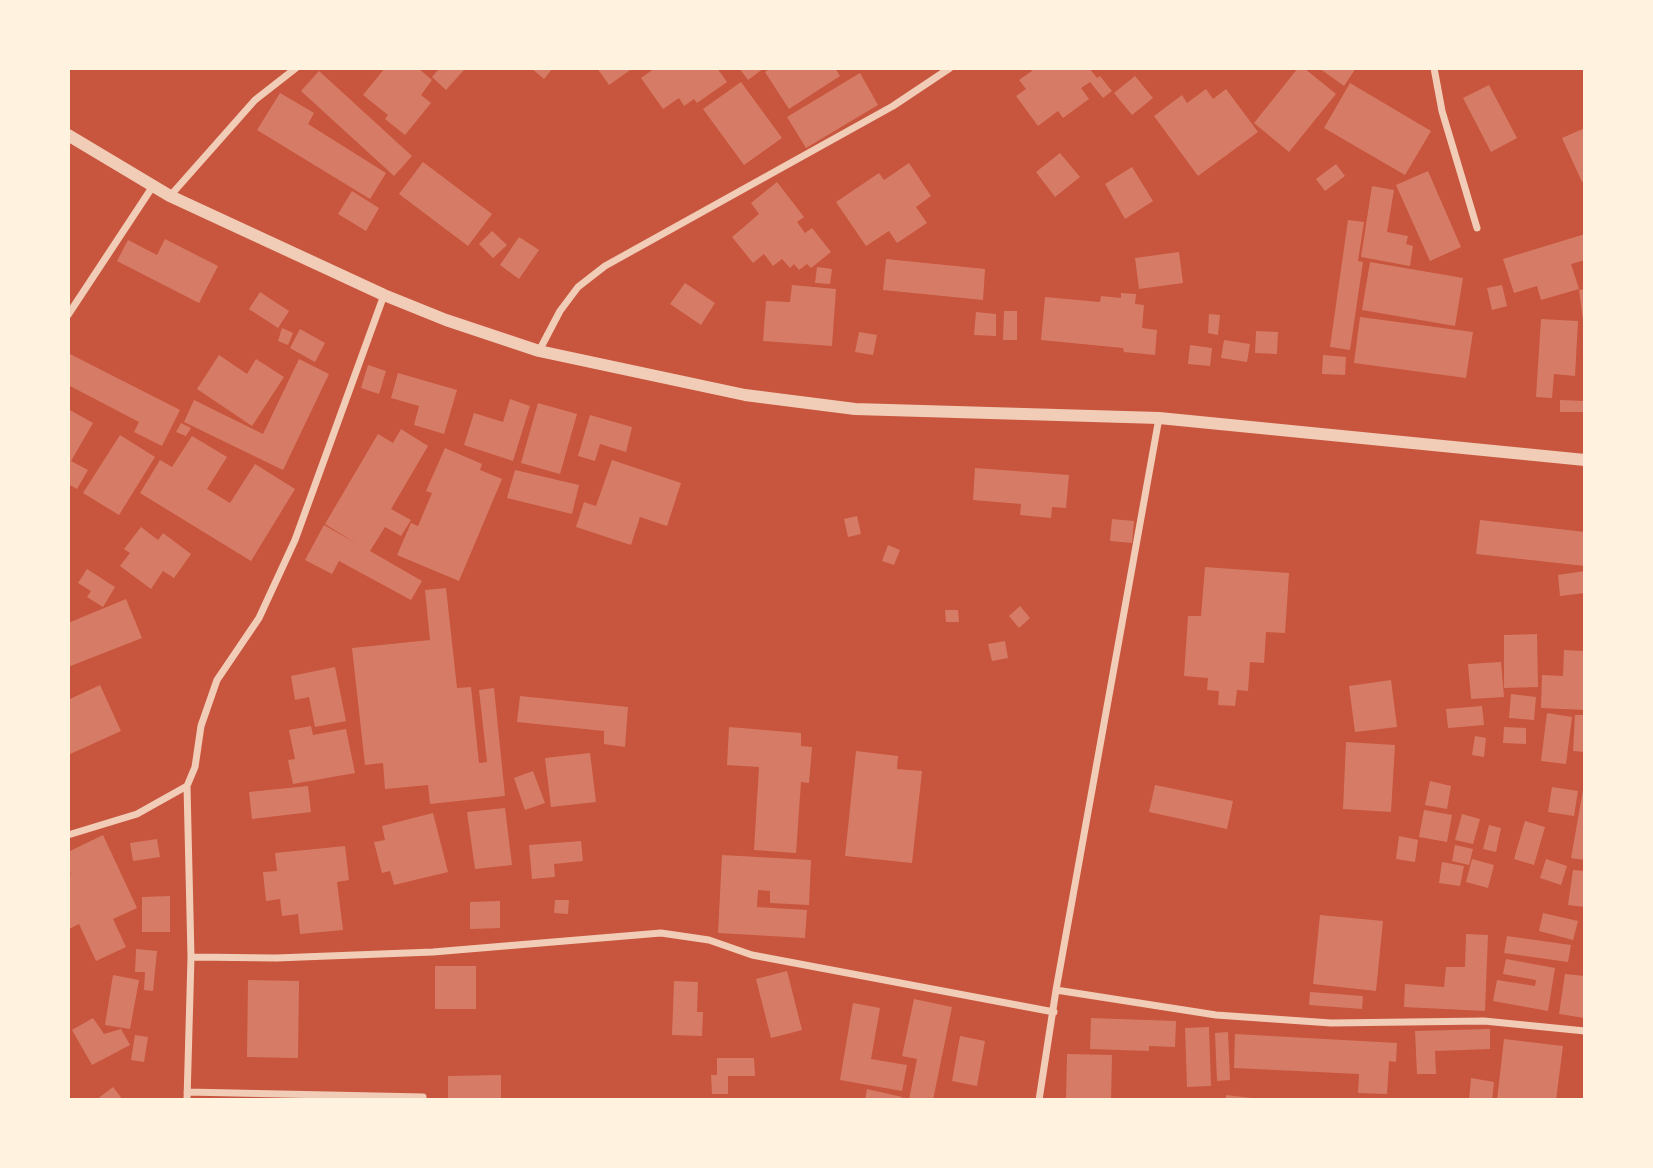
<!DOCTYPE html>
<html>
<head>
<meta charset="utf-8">
<style>
  body { margin:0 }
  #map { position:relative; width:1653px; height:1168px; overflow:hidden; background:#c8553d; font-family:"Asap Condensed",sans-serif }
  canvas { display:block }
  .frame { position:absolute; inset:0; border:70px solid #fff3e0; pointer-events:none }
</style>
</head>
<body>
<div id="map">
<canvas width="1653" height="1168"></canvas>
<div class="frame"></div>
</div>
<script>
const ctx = document.querySelector('canvas').getContext('2d');
ctx.lineJoin = 'round';
function fillPath(path, color) { ctx.fillStyle = color; ctx.fill(path, 'evenodd'); }
const shape = rows => new Path2D(rows.map(r => 'M' + r).join(''));
function stroke(path, color, width, dash) { ctx.strokeStyle = color; ctx.lineWidth = width; ctx.lineCap = dash ? 'butt' : 'round'; ctx.setLineDash(dash || []); ctx.stroke(path); }
const building = shape([
  [385,68,418,68,432,80,421,95,431,103,405,135,385,119,388,115,363,95],
  [440,68,462,68,464,70,446,90,432,77],
  [531,68,553,68,544,79],
  [597,68,633,68,609,85],
  [655,68,717,68,727,82,697,103,694,99,684,106,679,98,663,109,641,78],
  [739,68,764,68,748,80],
  [771,68,835,68,840,76,789,109,765,72],
  [1031,68,1089,68,1097,78,1100,76,1112,91,1103,98,1090,82,1081,88,1089,99,1063,118,1058,111,1038,126,1016,96,1026,89,1019,80,1032,71],
  [1298,68,1304,68,1336,94,1289,152,1254,123],
  [1319,68,1356,68,1344,86],
  [319,71,412,156,394,176,301,91],
  [860,73,878,105,806,148,787,117],
  [1135,76,1153,98,1132,115,1114,93],
  [741,82,782,138,744,165,703,109],
  [1350,83,1431,131,1405,175,1324,128],
  [1489,85,1517,138,1491,152,1463,98],
  [1206,89,1213,99,1226,89,1258,132,1198,176,1154,116,1182,95,1187,103],
  [280,93,314,113,308,124,386,173,370,199,257,130],
  [1585,128,1585,180,1582,182,1562,138],
  [1060,153,1080,177,1055,197,1036,172],
  [423,162,492,214,468,246,399,194],
  [909,163,931,196,916,207,927,223,897,243,889,231,866,246,836,202,879,173,884,180],
  [1336,164,1345,176,1325,191,1316,179],
  [1132,167,1153,201,1125,219,1105,184],
  [1428,171,1461,247,1430,261,1396,185],
  [777,182,804,217,797,222,805,233,812,228,831,252,811,268,807,264,799,270,794,264,790,268,782,259,773,266,764,254,753,263,732,237,759,214,751,203],
  [1372,186,1394,190,1387,232,1408,236,1406,244,1413,246,1410,266,1361,257],
  [352,191,379,208,366,231,338,214],
  [1348,220,1364,222,1358,261,1363,262,1350,350,1330,347],
  [492,231,507,245,493,258,479,244],
  [1585,234,1585,260,1571,264,1579,289,1541,300,1537,286,1514,293,1503,259],
  [519,237,539,250,519,279,500,265],
  [165,239,218,266,199,303,117,261,128,240,157,255],
  [1179,252,1183,283,1139,289,1135,258],
  [886,259,985,269,983,300,883,290],
  [1370,262,1463,278,1455,326,1362,310],
  [817,267,832,269,830,284,815,283],
  [685,283,715,303,701,325,670,304],
  [792,285,836,289,832,346,763,341,766,301,790,302],
  [1502,285,1507,306,1492,310,1487,288],
  [1585,289,1585,320,1583,320,1579,290],
  [260,292,289,311,278,328,249,309],
  [1121,293,1136,294,1135,304,1144,305,1142,328,1157,330,1155,355,1124,352,1123,348,1041,340,1045,297,1100,302,1101,296,1121,298],
  [1004,311,1017,311,1017,340,1003,340],
  [976,312,996,314,996,336,974,335],
  [1209,314,1220,315,1218,335,1208,333],
  [1360,317,1473,332,1466,378,1354,363],
  [1541,319,1578,321,1575,376,1554,374,1552,398,1536,397],
  [282,328,293,333,288,345,278,341],
  [300,329,325,343,315,362,290,348],
  [1256,331,1278,332,1277,354,1255,353],
  [859,332,877,335,873,355,855,352],
  [1224,340,1250,344,1247,362,1221,358],
  [1190,345,1212,348,1210,366,1188,364],
  [68,353,180,410,162,446,134,432,139,422,68,385],
  [219,355,247,374,256,359,284,377,252,426,197,389],
  [1323,355,1346,357,1345,375,1322,374],
  [299,359,329,374,283,470,184,422,194,400,263,434],
  [368,365,386,371,379,394,361,388],
  [398,373,457,390,444,434,414,425,419,406,391,398],
  [510,399,530,406,513,461,464,445,474,413,503,422],
  [1560,400,1585,401,1585,412,1560,412],
  [538,403,577,414,560,474,521,463],
  [68,409,93,423,71,461,88,470,77,489,68,484],
  [590,415,632,427,626,452,600,444,595,461,578,456],
  [181,423,191,428,186,436,176,432],
  [401,429,428,446,391,509,411,520,401,536,385,527,370,551,422,581,411,600,339,561,332,574,305,560,324,525,357,544,325,524,378,434,393,443],
  [120,435,155,457,119,515,83,493],
  [192,436,227,457,207,489,230,503,255,464,295,489,251,561,140,493,160,460,172,467],
  [445,448,482,464,480,470,502,479,459,581,397,555,411,523,418,526,432,493,426,491],
  [612,460,681,483,667,526,640,517,631,545,576,527,584,502,596,506],
  [975,468,1069,475,1066,508,1052,507,1051,518,1020,515,1021,504,973,500],
  [515,470,579,485,572,514,507,498],
  [857,516,861,534,848,537,844,519],
  [1112,519,1134,521,1132,543,1110,541],
  [1480,520,1585,532,1585,566,1476,554],
  [141,527,158,540,163,533,191,554,174,578,163,571,151,589,120,566,130,553,124,549],
  [888,545,900,550,894,565,882,561],
  [1205,567,1289,573,1285,633,1266,632,1264,663,1250,662,1248,691,1237,690,1235,706,1218,705,1219,691,1207,690,1208,678,1184,676,1188,616,1201,616],
  [87,569,115,587,103,607,87,597,91,591,78,583],
  [1585,571,1585,593,1560,596,1558,575],
  [446,588,457,688,471,687,479,763,487,762,479,690,494,688,505,796,430,804,428,785,385,789,383,763,365,765,352,648,430,640,425,590],
  [126,599,142,638,68,667,68,623],
  [1020,606,1030,618,1019,628,1009,616],
  [945,610,958,610,959,622,946,622],
  [1537,634,1538,687,1504,688,1504,635],
  [1005,641,1008,658,992,661,988,644],
  [1564,650,1585,651,1585,710,1541,708,1542,675,1563,676],
  [1501,662,1504,697,1471,699,1468,664],
  [335,667,346,721,315,727,309,697,295,700,291,676],
  [1391,680,1397,727,1355,732,1349,686],
  [100,685,121,731,68,755,68,700],
  [1511,694,1536,697,1534,720,1509,718],
  [520,696,628,707,625,747,604,744,604,731,517,722],
  [1482,706,1484,725,1448,728,1446,709],
  [1547,713,1572,717,1566,764,1541,761],
  [1575,715,1585,715,1585,752,1573,751],
  [311,726,313,735,346,729,355,773,293,784,288,760,295,759,289,730],
  [729,727,801,733,801,746,812,747,809,783,801,782,796,853,754,850,759,767,727,765],
  [1504,727,1526,728,1526,744,1503,743],
  [1475,736,1486,738,1484,757,1472,755],
  [1346,742,1395,745,1391,812,1343,809],
  [856,751,898,756,897,769,922,771,912,863,845,856],
  [590,753,596,802,551,807,545,758],
  [533,771,545,803,525,810,514,778],
  [1430,781,1451,786,1447,809,1425,805],
  [1155,785,1233,801,1227,829,1149,812],
  [308,786,311,812,252,819,249,792],
  [1552,787,1578,791,1574,816,1548,812],
  [1583,790,1585,790,1585,860,1571,858],
  [505,808,512,865,475,869,467,812],
  [1424,810,1452,815,1447,842,1419,837],
  [433,813,448,872,394,885,390,871,382,873,374,842,385,840,382,826],
  [1462,814,1480,819,1473,844,1455,840],
  [1525,821,1545,827,1534,865,1514,859],
  [1489,825,1501,828,1496,852,1483,849],
  [103,835,137,908,113,919,126,947,96,961,79,924,69,929,68,927,68,876,71,874,68,868,68,852],
  [1399,836,1418,840,1415,862,1396,859],
  [157,839,160,857,133,861,130,843],
  [581,841,583,861,554,864,555,877,532,879,529,845],
  [1455,845,1473,849,1469,865,1452,861],
  [345,846,349,880,337,882,343,930,300,934,298,914,282,916,280,899,266,901,263,872,277,871,275,853],
  [722,855,811,860,809,905,770,903,770,891,758,890,757,907,807,910,805,938,718,933],
  [1472,859,1494,865,1488,888,1466,882],
  [1546,859,1567,866,1561,885,1540,878],
  [1442,862,1464,866,1460,886,1439,883],
  [1573,870,1585,871,1585,907,1568,905],
  [170,896,170,932,142,932,142,897],
  [555,900,569,900,568,914,554,913],
  [500,901,500,928,470,929,470,902],
  [1543,913,1578,921,1573,940,1539,931],
  [1320,915,1383,921,1376,991,1313,984],
  [1466,934,1488,935,1485,1011,1404,1007,1405,984,1444,987,1446,967,1465,967],
  [1507,936,1571,945,1568,962,1504,953],
  [136,949,157,951,153,991,144,990,145,972,135,972],
  [1506,959,1555,968,1548,1011,1493,1001,1497,980,1535,986,1536,980,1503,974],
  [435,966,476,966,476,1009,435,1009],
  [787,971,802,1030,771,1038,756,979],
  [1565,974,1585,976,1585,1018,1559,1014],
  [113,975,139,980,130,1029,105,1025],
  [248,980,299,981,298,1058,247,1057],
  [674,981,698,982,697,1012,703,1012,702,1036,672,1035],
  [1310,992,1363,996,1362,1009,1309,1005],
  [914,999,952,1007,933,1100,909,1100,917,1059,902,1056],
  [853,1003,880,1008,871,1059,907,1065,902,1091,840,1080],
  [93,1018,104,1034,121,1029,130,1045,92,1065,72,1030],
  [1091,1018,1176,1021,1175,1047,1149,1046,1149,1051,1090,1049],
  [1209,1027,1211,1086,1187,1087,1185,1028],
  [1490,1029,1490,1049,1435,1051,1436,1074,1417,1074,1415,1031],
  [1228,1032,1230,1080,1217,1081,1215,1033],
  [1235,1034,1397,1043,1396,1062,1389,1061,1387,1094,1358,1093,1359,1074,1234,1068],
  [135,1035,148,1037,144,1062,131,1060],
  [960,1036,985,1041,977,1086,952,1081],
  [1504,1039,1563,1046,1556,1100,1497,1100],
  [1067,1054,1112,1055,1111,1100,1066,1099],
  [717,1058,754,1058,755,1076,728,1076,728,1094,712,1094,711,1075,717,1075],
  [501,1075,501,1100,448,1100,448,1076],
  [1471,1078,1494,1082,1492,1100,1469,1100],
  [113,1087,123,1100,96,1100],
  [867,1089,902,1097,901,1100,865,1100],
  [1226,1095,1252,1098,1252,1100,1226,1100]
]);
const minor = shape([
  [1434,68,1442,111,1477,228],
  [170,196,255,100,296,68],
  [68,315,153,186],
  [539,351,560,311,578,287,605,266,893,106,950,68],
  [187,786,191,957,187,1100],
  [68,835,137,814,187,786,195,767,201,726,217,680,259,618,295,540,384,295],
  [191,957,276,958,433,952,661,933,709,940,752,955,1054,1012],
  [1056,990,1216,1015,1331,1023,1484,1021,1585,1031],
  [187,1092,423,1097],
  [1039,1100,1056,990,1159,418]
]);
const tertiary = shape([
  [68,135,170,196,384,295,446,320,539,351,745,395,855,409,1159,418,1585,460]
]);
fillPath(building, '#d67c66');
stroke(minor, '#f1ccb7', 7);
stroke(tertiary, '#f1ccb7', 12);
</script>
</body>
</html>
